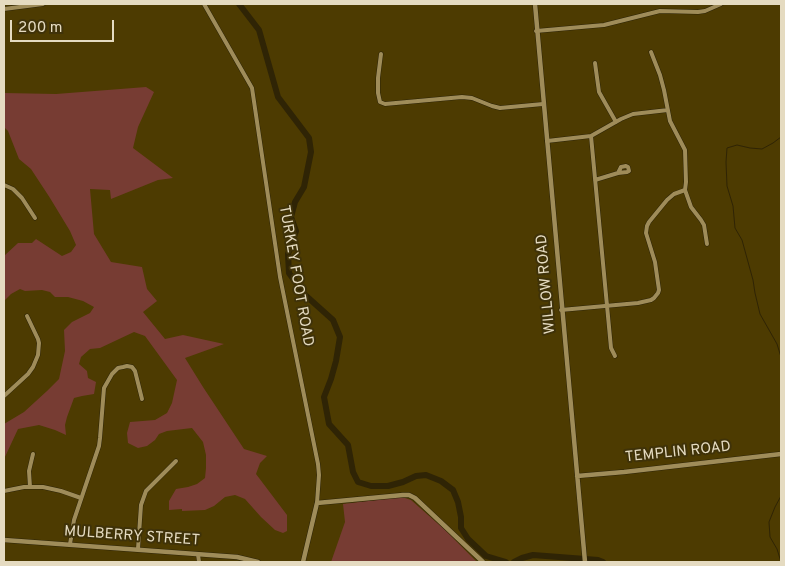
<!DOCTYPE html>
<html>
<head>
<meta charset="utf-8">
<style>
  body { margin:0 }
  #map { position:relative; width:785px; height:566px; overflow:hidden; background:#4d3b01; font-family:Overpass,sans-serif }
  canvas { display:block }
  .frame { position:absolute; inset:0; border:5px solid #e5dbc1; pointer-events:none }
  .scale { position:absolute; left:10px; top:20px; width:104px; height:22px; box-sizing:border-box; border:2px solid #e5dbc1; border-top:0; padding-left:6px; font-size:15px; line-height:18px; white-space:nowrap; color:#e5dbc1; -webkit-text-stroke:4px #3f3209; paint-order:stroke }
</style>
</head>
<body>
<div id="map">
<canvas width="785" height="566"></canvas>
<div class="frame"></div>
<div class="scale">200 m</div>
</div>
<script>
const ctx = document.querySelector('canvas').getContext('2d');
ctx.lineJoin = 'round';
function fillPath(path, color) { ctx.fillStyle = color; ctx.fill(path, 'evenodd'); }
const shape = rows => new Path2D(rows.map(r => 'M' + r).join(''));
function stroke(path, color, width, dash) { ctx.strokeStyle = color; ctx.lineWidth = width; ctx.lineCap = dash ? 'butt' : 'round'; ctx.setLineDash(dash || []); ctx.stroke(path); }
function drawText(font, color, halo, rows, align = 'center') {
  ctx.font = font + ' Overpass,sans-serif'; ctx.lineWidth = 4; ctx.setLineDash([]); ctx.textBaseline = 'middle'; ctx.strokeStyle = halo; ctx.fillStyle = color; for (const [text, x, y, turn = 0] of rows) {
    ctx.save(); ctx.translate(x, y); ctx.rotate((+turn || 0) * Math.PI / 180); ctx.textAlign = isNaN(turn) ? turn : align; if (halo) ctx.strokeText(text, 0, 0); ctx.fillText(text, 0, 0); ctx.restore();
  }
}
const green = shape([
  [146,87,154,92,138,127,133,148,173,178,158,180,111,199,110,190,90,189,94,234,111,262,142,267,147,289,157,301,143,312,165,339,183,335,224,344,185,358,203,387,244,449,267,456,260,463,256,474,287,515,287,531,283,533,275,530,261,517,245,499,235,495,225,497,214,506,205,510,182,511,182,509,169,510,169,501,176,489,188,487,197,484,205,478,206,468,206,455,203,442,192,428,167,431,159,434,155,440,147,446,138,448,128,443,127,433,130,422,155,420,167,413,172,403,177,380,145,336,134,332,100,348,90,349,81,357,79,364,87,371,88,378,96,382,94,394,82,396,74,398,67,417,65,425,66,435,55,430,39,425,18,429,4,459,4,424,24,412,47,391,59,379,65,351,64,330,72,322,90,313,94,307,83,301,68,297,55,297,50,292,42,290,25,291,20,289,11,294,4,301,4,256,18,243,32,243,36,239,62,256,71,252,76,245,70,231,50,198,31,169,19,159,8,131,4,127,4,93,56,94],
  [402,497,411,500,445,530,477,562,331,562,345,522,343,504]
]);
const stream = shape([
  [781,137,773,143,762,149,750,148,737,145,727,148,726,162,727,186,733,206,735,228,742,240,753,280,755,293,760,314,777,344,781,357],
  [781,562,777,549,770,537,769,522,775,507,781,496]
]);
const river = shape([
  [239,4,259,30,278,97,309,138,311,152,304,187,295,202,291,217,296,231,288,254,289,273,304,294,333,320,340,337,336,361,331,379,324,397,329,424,348,445,353,472,358,482,371,486,388,486,403,482,416,476,426,475,441,481,453,490,458,502,461,517,461,528,468,539,486,556,506,562],
  [514,562,522,558,533,555,598,560,603,562]
]);
const minor = shape([
  [204,4,252,88,280,277,318,464,319,475,317,503],
  [4,9,43,4],
  [536,31,604,25,660,11,698,12,705,11,721,4],
  [381,54,378,78,378,93,380,102,385,104,462,97,472,98,492,106,500,108,543,104],
  [595,63,599,92,616,122],
  [591,136,611,348,615,356],
  [547,141,591,136,621,119,633,114,668,110],
  [595,180,618,173,627,172,629,171,628,167,626,166,621,167,618,173],
  [4,185,13,189,22,198,35,218],
  [685,190,691,207,701,220,704,225,707,244],
  [561,310,638,303,651,300,654,298,658,293,659,290,655,262,646,233,647,226,649,222,667,200,674,194,685,190,686,182,685,150,670,121,664,90,660,75,651,52],
  [4,396,28,374,33,367,38,355,39,343,38,339,27,316],
  [30,487,29,471,33,454],
  [4,491,24,487,43,487,61,491,81,498],
  [70,544,74,520,99,446,100,438,104,388,112,374,118,368,123,367,127,366,132,367,135,371,142,399],
  [138,549,141,505,146,491,176,461],
  [198,554,199,562]
]);
const tertiary = shape([
  [535,4,585,562],
  [577,476,624,472,781,454],
  [4,540,237,557,258,562],
  [303,562,317,503,403,495,409,495,415,498,483,562]
]);
const streetNames = [
  ["TURKEY FOOT ROAD",295,276,80],
  ["WILLOW ROAD",547,284,-95],
  ["TEMPLIN ROAD",678,453,-6],
  ["MULBERRY STREET",132,537,4]
];
fillPath(green, '#773c33');
stroke(stream, '#2f2405', 1);
stroke(river, '#2f2405', 6);
stroke(minor, '#2d2408', 5);
stroke(tertiary, '#2d2408', 5.5);
stroke(minor, '#9f8c59', 4);
stroke(tertiary, '#9f8c59', 4.5);
drawText('15px', '#e5dbc1', '#3f3209', streetNames);
</script>
</body>
</html>
